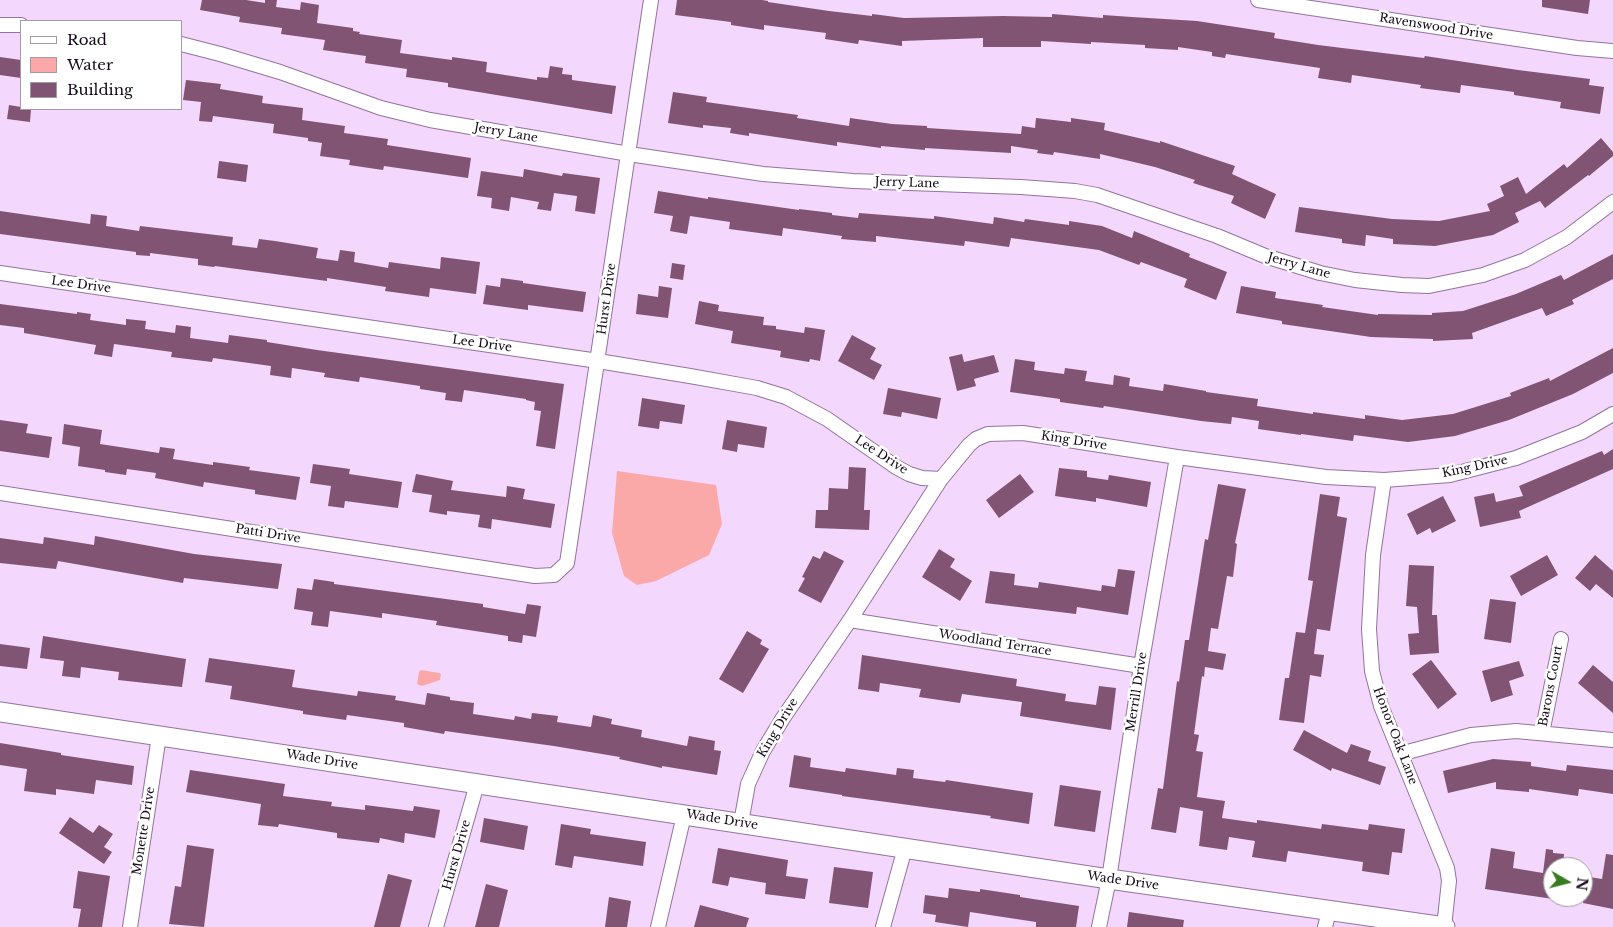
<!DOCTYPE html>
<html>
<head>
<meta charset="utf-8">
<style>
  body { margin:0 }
  #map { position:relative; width:1613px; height:927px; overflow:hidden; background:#f4d7fc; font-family:"Libre Baskerville",serif }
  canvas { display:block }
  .legend { position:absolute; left:20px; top:20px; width:162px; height:90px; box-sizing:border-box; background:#fff; border:1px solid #a19ca2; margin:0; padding:6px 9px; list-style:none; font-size:15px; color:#140817 }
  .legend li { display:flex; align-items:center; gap:10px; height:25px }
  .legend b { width:25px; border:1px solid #a19ca2 }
  .north { position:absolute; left:1543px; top:857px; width:50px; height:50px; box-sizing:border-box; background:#fff; border:1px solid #a19ca2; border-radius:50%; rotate:98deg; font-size:14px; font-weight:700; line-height:20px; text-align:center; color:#140817 }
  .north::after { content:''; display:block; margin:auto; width:18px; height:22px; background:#377c1f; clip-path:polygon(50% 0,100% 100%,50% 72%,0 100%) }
</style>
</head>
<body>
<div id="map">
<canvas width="1613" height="927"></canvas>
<ul class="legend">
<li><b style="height:6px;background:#fff"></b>Road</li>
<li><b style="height:14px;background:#fba8a8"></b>Water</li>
<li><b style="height:14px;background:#805472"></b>Building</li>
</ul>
<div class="north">N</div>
</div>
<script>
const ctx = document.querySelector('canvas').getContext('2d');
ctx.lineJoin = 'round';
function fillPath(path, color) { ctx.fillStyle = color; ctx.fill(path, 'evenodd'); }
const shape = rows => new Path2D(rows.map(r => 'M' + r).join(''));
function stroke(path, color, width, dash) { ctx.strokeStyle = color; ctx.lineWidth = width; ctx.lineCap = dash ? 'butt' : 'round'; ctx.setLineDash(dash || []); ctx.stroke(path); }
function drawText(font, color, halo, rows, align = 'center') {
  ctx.font = font + ' "Libre Baskerville",serif'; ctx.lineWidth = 5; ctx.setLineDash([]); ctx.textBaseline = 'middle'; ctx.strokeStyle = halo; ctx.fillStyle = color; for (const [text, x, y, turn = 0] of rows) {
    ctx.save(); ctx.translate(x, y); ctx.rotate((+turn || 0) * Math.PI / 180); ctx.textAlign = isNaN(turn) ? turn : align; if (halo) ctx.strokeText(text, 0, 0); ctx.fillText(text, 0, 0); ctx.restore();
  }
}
const water = shape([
  [617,471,716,485,722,524,709,555,656,581,637,585,624,576,612,533],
  [421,670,439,673,441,674,440,680,422,686,417,684,419,672]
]);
const building = shape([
  [202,0,246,0,265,3,265,0,277,0,276,7,300,10,301,2,319,5,317,23,353,28,353,31,360,32,359,34,402,40,400,53,452,60,452,57,487,62,486,72,537,80,537,77,548,78,550,66,563,68,562,74,572,75,572,80,616,86,612,114,448,87,448,83,406,77,407,69,365,63,366,56,323,50,325,40,281,34,282,28,239,22,240,17,200,10],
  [677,0,762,0,768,1,768,2,829,11,872,16,872,14,904,18,1003,16,1052,17,1052,14,1103,18,1103,15,1132,17,1197,21,1275,33,1274,38,1318,45,1424,58,1425,56,1518,70,1590,79,1589,85,1604,87,1600,114,1560,108,1561,102,1514,95,1514,92,1461,85,1460,93,1420,88,1421,85,1352,75,1351,83,1318,78,1320,68,1226,54,1225,58,1212,56,1212,52,1178,47,1178,50,1145,48,1145,45,1091,42,1091,44,1041,41,1041,47,983,47,983,38,902,41,902,46,859,40,858,44,825,39,826,33,764,25,764,30,731,25,731,22,675,15],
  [1542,0,1590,0,1588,14,1542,7],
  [0,57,21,60,21,78,0,75],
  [186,80,221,84,220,89,263,96,262,103,303,108,302,120,345,126,344,133,388,139,387,145,471,158,468,178,384,166,383,170,349,165,350,160,320,156,322,143,308,141,308,138,273,133,274,124,213,116,212,122,199,121,201,102,183,100],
  [673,92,707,97,706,102,798,115,797,118,849,126,850,118,892,124,927,126,927,128,1021,134,1022,126,1035,128,1036,118,1071,122,1071,118,1105,123,1104,130,1160,143,1160,141,1235,166,1232,174,1276,194,1265,219,1231,203,1234,196,1193,183,1195,180,1155,167,1100,154,1100,159,1054,152,1053,155,1037,153,1038,150,1011,146,1011,153,925,148,925,150,881,146,881,148,837,142,837,146,749,133,749,136,730,133,731,128,703,125,703,128,668,123],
  [9,105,21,107,21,109,31,109,30,122,7,119],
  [1601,138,1613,152,1613,156,1589,176,1588,175,1545,208,1540,201,1515,213,1519,222,1493,235,1435,246,1393,244,1393,239,1366,235,1365,246,1342,243,1342,239,1295,232,1299,207,1392,219,1439,221,1490,211,1487,204,1504,196,1500,186,1518,177,1526,194,1564,164,1567,168],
  [219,161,248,165,246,182,217,178],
  [524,169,562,176,563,173,600,178,595,214,575,211,577,196,554,193,551,211,537,209,539,202,511,197,509,211,491,208,492,198,477,196,481,171,523,177],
  [658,191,708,199,708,197,799,210,799,209,832,213,832,215,858,218,859,213,934,219,934,216,993,224,994,217,1024,222,1025,219,1069,225,1069,221,1102,226,1132,238,1134,231,1190,254,1189,257,1227,272,1216,300,1184,287,1187,279,1141,262,1139,265,1099,250,1011,238,1009,247,965,241,964,246,876,236,876,242,841,239,842,236,783,228,782,236,729,229,730,222,690,216,687,234,670,231,673,216,654,213],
  [0,211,90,224,91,214,107,216,106,226,139,231,140,226,233,237,232,245,257,248,259,239,275,241,318,248,316,258,338,261,340,250,355,252,354,262,388,268,389,262,440,269,441,257,480,262,476,294,430,288,429,297,385,291,386,287,327,278,327,281,215,266,214,267,198,265,198,259,150,253,150,256,136,255,136,252,0,234],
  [1613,254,1613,279,1572,300,1574,304,1546,316,1542,308,1472,333,1473,339,1433,341,1433,339,1371,337,1282,324,1282,321,1236,313,1241,286,1276,292,1275,298,1323,305,1322,307,1378,315,1378,314,1432,315,1432,313,1463,311,1516,294,1561,275,1564,280],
  [672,263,685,265,683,280,670,278],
  [501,278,523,281,523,283,586,292,583,312,528,305,528,310,483,304,486,285,500,287],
  [659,286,672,288,668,318,636,314,638,294,658,297],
  [699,301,719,305,718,311,764,317,763,325,776,326,776,329,804,333,805,327,825,330,820,361,810,359,809,362,780,357,781,351,731,343,733,331,695,324],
  [0,304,77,314,77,312,91,314,90,320,126,325,126,319,146,321,145,329,175,333,176,325,191,327,190,338,228,343,229,335,267,340,267,342,317,350,564,384,555,449,536,446,541,411,534,410,535,402,526,400,526,399,464,390,462,402,445,400,446,393,420,389,420,386,360,377,359,382,324,377,325,373,292,368,291,378,270,375,271,366,213,358,212,362,171,357,172,352,114,344,112,357,94,354,96,345,24,333,24,328,0,325],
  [852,335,876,348,870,359,882,365,874,380,838,361],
  [1613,348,1613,373,1573,394,1509,420,1455,436,1408,442,1354,435,1353,441,1301,434,1301,435,1258,429,1259,421,1232,417,1231,424,1201,421,1104,406,1103,408,1060,402,1060,399,1010,392,1015,359,1035,362,1034,370,1064,374,1065,368,1087,371,1085,381,1113,385,1114,375,1130,378,1129,386,1163,391,1164,384,1206,391,1206,392,1258,399,1257,406,1313,414,1313,412,1365,419,1365,415,1402,420,1453,414,1511,396,1510,393,1549,378,1550,381],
  [962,354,964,362,994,355,999,372,974,379,976,386,957,391,949,357],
  [888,388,941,398,937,419,902,412,901,417,883,414],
  [642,398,685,405,682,424,660,421,659,429,638,426],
  [0,420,28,424,26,433,52,437,49,458,0,451],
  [727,420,767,427,764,448,738,444,737,452,722,449],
  [64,424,102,430,100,444,159,453,160,447,175,449,173,459,213,465,213,462,250,467,249,470,300,477,296,500,255,494,255,490,204,482,203,487,155,478,156,473,127,469,126,475,105,472,105,470,78,466,80,447,62,444],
  [1613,449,1613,469,1519,511,1521,518,1480,527,1474,497,1494,493,1496,502,1523,496,1519,486,1602,451,1604,455],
  [313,464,350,469,349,474,402,482,398,508,345,501,344,508,328,506,331,486,310,483],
  [849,467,866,468,864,510,870,510,869,530,815,528,816,510,828,510,829,488,848,489],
  [1059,468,1087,471,1087,477,1108,480,1109,475,1151,482,1147,507,1096,498,1096,502,1055,496],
  [416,474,453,481,451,490,506,497,507,486,525,489,523,499,555,504,551,528,492,519,491,529,478,527,480,515,447,511,447,515,429,512,432,495,412,492],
  [1020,474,1034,492,999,518,986,500],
  [1218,484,1246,489,1235,543,1237,544,1233,577,1227,576,1218,629,1211,628,1208,651,1226,654,1223,670,1205,667,1204,677,1202,676,1194,734,1199,735,1196,751,1203,752,1197,797,1225,801,1222,818,1257,823,1257,820,1321,829,1322,824,1368,830,1369,824,1405,829,1402,853,1392,852,1389,875,1362,871,1363,862,1288,851,1286,862,1252,857,1255,841,1229,837,1227,850,1199,846,1203,811,1180,807,1176,833,1151,829,1158,788,1163,789,1177,681,1179,682,1185,640,1189,640,1205,539,1208,540],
  [1320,494,1340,497,1337,516,1347,518,1330,631,1317,629,1314,654,1324,655,1321,677,1310,675,1304,723,1279,720,1285,678,1289,678,1296,632,1305,633,1313,581,1308,580],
  [1443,496,1456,521,1432,533,1430,528,1417,535,1407,514],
  [95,536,194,554,282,564,278,589,184,578,183,583,58,561,56,569,0,563,0,538,43,544,44,537,94,545],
  [939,549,955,559,950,567,972,581,960,601,922,577],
  [824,551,844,561,821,603,798,591,805,578,802,577,813,556,820,559],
  [1547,555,1558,575,1521,596,1510,576],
  [1595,555,1613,571,1613,598,1596,584,1590,591,1575,578],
  [1409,565,1434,566,1432,615,1437,615,1439,653,1410,655,1408,634,1419,633,1417,607,1406,606],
  [1118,569,1135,571,1128,615,1077,607,1076,614,985,603,990,571,1015,574,1014,585,1038,588,1039,582,1101,591,1102,585,1115,587],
  [314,579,334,582,334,584,483,604,483,607,525,614,527,604,541,606,536,637,523,635,522,643,508,641,508,636,436,625,437,621,382,613,382,618,330,611,328,627,311,625,313,612,294,609,297,588,312,590],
  [1490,599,1516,602,1511,643,1484,639],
  [747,631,762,640,760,644,769,649,743,693,719,679],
  [43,636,186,659,182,687,118,680,119,672,81,667,80,678,62,676,64,661,40,658],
  [0,644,30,648,27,669,0,666],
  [862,655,1017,679,1016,686,1066,694,1065,701,1096,705,1099,686,1116,688,1111,730,1020,716,1022,702,962,694,960,703,919,697,921,689,880,683,879,692,858,689],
  [209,658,295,670,292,687,357,696,358,691,396,696,395,700,425,705,427,693,450,697,450,700,474,703,473,714,514,720,515,716,531,719,532,713,558,716,557,722,591,727,593,715,612,719,611,724,642,730,641,737,687,746,689,736,715,741,714,750,721,751,717,775,662,766,662,768,619,759,620,757,554,746,445,731,444,734,404,727,404,723,347,715,346,720,303,714,303,711,230,699,232,686,205,682],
  [1431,660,1457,694,1438,709,1412,674],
  [1519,661,1524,676,1509,681,1513,695,1491,702,1482,671],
  [1593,665,1613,682,1613,713,1578,683],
  [1304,730,1347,753,1351,744,1371,751,1368,761,1386,767,1380,785,1332,768,1331,771,1293,750],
  [0,743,61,753,61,755,134,766,132,785,96,780,94,794,56,789,56,795,24,791,27,769,0,765],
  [794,755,811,758,810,767,845,772,846,768,896,775,897,768,914,770,913,778,945,782,946,780,1033,793,1029,824,990,818,991,816,842,796,842,795,789,787],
  [1493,759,1531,762,1531,766,1566,771,1567,765,1613,770,1613,794,1579,789,1578,796,1529,789,1529,792,1496,789,1496,782,1448,793,1443,771],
  [190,770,285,784,283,796,332,802,331,806,365,810,365,805,413,811,414,806,440,810,435,838,405,833,404,843,380,838,379,843,337,838,337,833,279,824,278,827,258,825,261,804,186,792],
  [1060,785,1101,791,1095,832,1054,826],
  [70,817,93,833,99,825,113,834,104,847,112,852,104,864,59,833],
  [484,818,528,826,524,850,480,842],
  [561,824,591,829,590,834,646,842,643,866,574,856,572,868,555,865],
  [187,845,214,849,204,927,169,924,175,886,181,887],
  [718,848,788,860,786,876,808,879,805,899,765,894,766,883,730,877,728,886,712,883],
  [1491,848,1515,852,1513,868,1543,873,1546,849,1553,850,1553,853,1564,854,1563,867,1553,867,1553,899,1485,889],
  [1606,854,1613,855,1613,909,1583,903,1583,876,1602,879],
  [834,867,873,872,868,908,829,903],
  [78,871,110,876,102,927,78,927,81,909,73,908],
  [388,874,412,880,400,927,374,927],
  [486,884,508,890,499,927,475,927],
  [949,888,980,892,980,889,1020,895,1020,897,1079,906,1076,927,1036,927,1036,922,970,912,968,927,935,922,936,915,923,913,925,895,948,898],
  [609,897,631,901,627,927,605,927],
  [700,905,749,918,746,927,694,927],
  [1129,912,1184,920,1183,927,1127,927]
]);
const street = shape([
  [1258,0,1577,48,1613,51],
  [0,25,21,25],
  [181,44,220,54,280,72,381,108,430,120,629,154,763,174,853,181,1021,187,1075,191,1097,195,1217,236,1265,256,1320,273,1355,280,1402,285,1429,286,1483,275,1525,260,1567,237,1613,202],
  [0,273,598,361,690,376,757,388,786,397,827,419,896,467,909,474,922,478,941,479],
  [1384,480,1373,555,1369,629,1372,671,1381,706,1447,868,1449,881,1444,927],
  [0,493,535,576,554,575,567,563,651,0],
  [850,620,1141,666],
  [1542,733,1561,639],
  [1400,754,1471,735,1516,731,1613,740],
  [741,823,748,784,763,751,783,718,850,620,941,479,969,445,976,439,988,434,1023,433,1177,457,1326,477,1384,480,1450,475,1516,458,1582,432,1613,414],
  [130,927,159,736],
  [436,927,477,784],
  [658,927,684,815],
  [883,927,905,848],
  [1099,927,1109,879,1141,666,1177,457],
  [1325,927,1329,911]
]);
const secondary = shape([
  [0,712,1109,879,1445,927]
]);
const streetNames = [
  ["Ravenswood Drive",1436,27,9],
  ["Jerry Lane",506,133,10],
  ["Jerry Lane",907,183,2],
  ["Jerry Lane",1299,266,16],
  ["Lee Drive",81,285,8],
  ["Hurst Drive",607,299,-82],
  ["Lee Drive",482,344,8],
  ["King Drive",1074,441,9],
  ["Lee Drive",881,455,33],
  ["King Drive",1475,467,-12],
  ["Patti Drive",268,534,9],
  ["Woodland Terrace",995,643,9],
  ["Barons Court",1551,686,-79],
  ["Merrill Drive",1137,692,-81],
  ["King Drive",778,728,-59],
  ["Honor Oak Lane",1395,736,69],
  ["Wade Drive",322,760,9],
  ["Wade Drive",722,820,9],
  ["Monette Drive",144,831,-81],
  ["Hurst Drive",457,855,-74],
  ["Wade Drive",1123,881,8]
];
fillPath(water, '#fba8a8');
fillPath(building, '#805472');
stroke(street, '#93739c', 16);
stroke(secondary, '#93739c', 21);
stroke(street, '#fff', 14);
stroke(secondary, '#fff', 19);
drawText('12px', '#140817', '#fff', streetNames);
</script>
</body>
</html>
